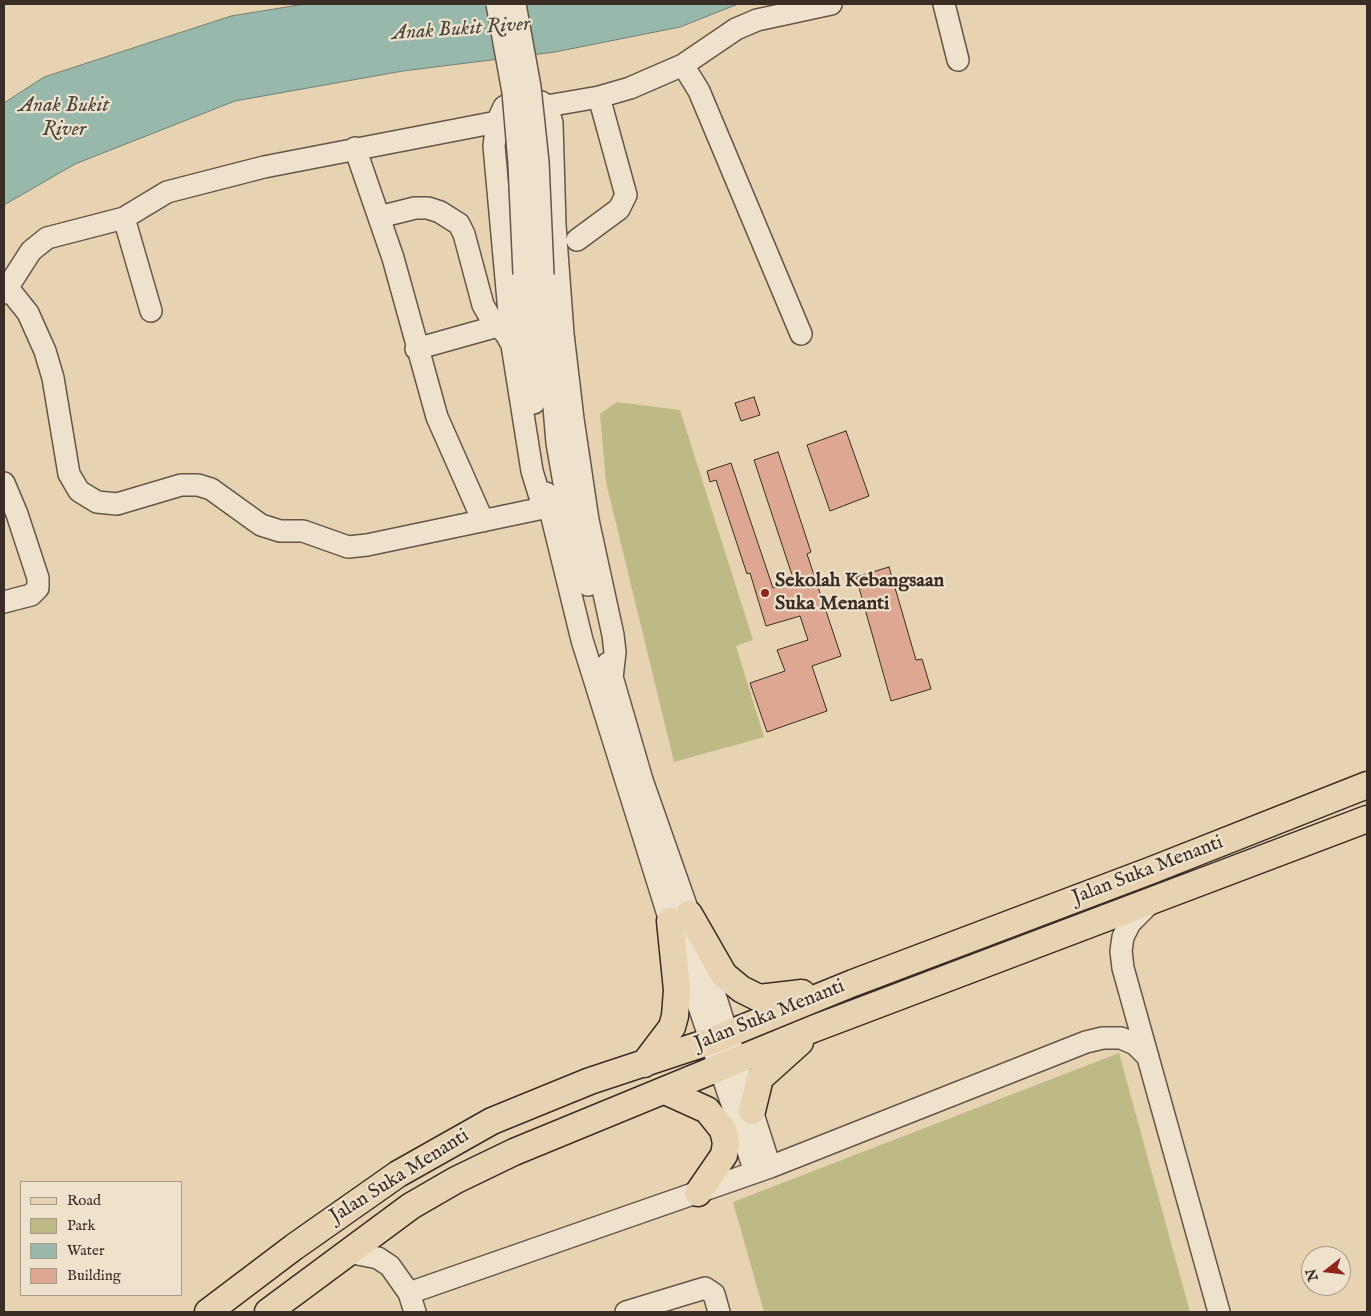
<!DOCTYPE html>
<html>
<head>
<meta charset="utf-8">
<style>
  body { margin:0 }
  #map { position:relative; width:1371px; height:1316px; overflow:hidden; background:#e7d3b1; font-family:"IM FELL English",serif }
  canvas { display:block }
  .frame { position:absolute; inset:0; border:5px solid #3a2d26; pointer-events:none }
  .legend { position:absolute; left:20px; top:1181px; width:162px; height:115px; box-sizing:border-box; background:#efe2cc; border:1px solid #a79a8a; margin:0; padding:6px 9px; list-style:none; font-size:15px; color:#3a2d26 }
  .legend li { display:flex; align-items:center; gap:10px; height:25px }
  .legend b { width:25px; border:1px solid #a79a8a }
  .north { position:absolute; left:1301px; top:1246px; width:50px; height:50px; box-sizing:border-box; background:#efe2cc; border:1px solid #a79a8a; border-radius:50%; rotate:254deg; font-size:14px; font-weight:700; line-height:20px; text-align:center; color:#3a2d26 }
  .north::after { content:''; display:block; margin:auto; width:18px; height:22px; background:#8f2418; clip-path:polygon(50% 0,100% 100%,50% 72%,0 100%) }
</style>
</head>
<body>
<div id="map">
<canvas width="1371" height="1316"></canvas>
<div class="frame"></div>
<ul class="legend">
<li><b style="height:6px;background:#e7d3b1"></b>Road</li>
<li><b style="height:14px;background:#beba86"></b>Park</li>
<li><b style="height:14px;background:#97b8aa"></b>Water</li>
<li><b style="height:14px;background:#dda791"></b>Building</li>
</ul>
<div class="north">N</div>
</div>
<script>
const ctx = document.querySelector('canvas').getContext('2d');
ctx.lineJoin = 'round';
function fillPath(path, color) { ctx.fillStyle = color; ctx.fill(path, 'evenodd'); }
const shape = rows => new Path2D(rows.map(r => 'M' + r).join(''));
function stroke(path, color, width, dash) { ctx.strokeStyle = color; ctx.lineWidth = width; ctx.lineCap = dash ? 'butt' : 'round'; ctx.setLineDash(dash || []); ctx.stroke(path); }
function drawText(font, color, halo, rows, align = 'center') {
  ctx.font = font + ' "IM FELL English",serif'; ctx.lineWidth = 4.5; ctx.setLineDash([]); ctx.textBaseline = 'middle'; ctx.strokeStyle = halo; ctx.fillStyle = color; for (const [text, x, y, turn = 0] of rows) {
    ctx.save(); ctx.translate(x, y); ctx.rotate((+turn || 0) * Math.PI / 180); ctx.textAlign = isNaN(turn) ? turn : align; if (halo) ctx.strokeText(text, 0, 0); ctx.fillText(text, 0, 0); ctx.restore();
  }
}
const green = shape([
  [617,402,680,410,753,640,736,646,764,737,674,762,606,482,600,414],
  [1119,1053,1190,1312,764,1312,733,1202]
]);
const water = shape([
  [305,4,738,4,680,27,555,52,403,71,235,101,75,164,4,205,4,103,44,77,231,16,305,4]
]);
const building = shape([
  [754,397,760,415,741,421,735,403,754,397],
  [846,431,869,496,830,511,807,445,846,431],
  [778,452,811,552,807,554,841,656,812,666,827,711,767,732,750,683,785,671,777,650,808,640,800,616,766,626,750,573,747,574,716,480,710,482,707,471,731,463,773,588,794,581,754,460,778,452],
  [889,567,916,660,922,659,931,689,891,701,856,577,889,567]
]);
const minor = shape([
  [944,4,958,60],
  [683,65,699,91,801,334],
  [547,106,599,97,630,88,683,65,736,29,757,20,831,4],
  [355,148,393,258,437,417,483,521],
  [379,217,415,208,428,208,440,212,459,224,464,234,483,305,490,317,506,334,512,345],
  [124,218,151,311],
  [577,240,619,209,626,195,599,97],
  [524,274,534,403],
  [543,275,557,443,564,483,588,585],
  [8,288,28,313,45,351,53,378,69,474,79,491,97,502,117,504,181,485,198,485,211,489,261,525,280,531,303,531,348,547,367,545,548,507,540,497,532,471,512,345,494,146,497,122,504,107,517,99,525,97,541,102,547,106,552,123,555,225,563,334,573,419,588,520,613,635,615,652,612,678],
  [4,293,31,251,47,238,124,218,167,192,264,167,497,122],
  [416,349,498,326],
  [4,483,17,514,38,578,38,588,31,595,4,602],
  [546,493,582,640,670,921,755,1172],
  [608,663,642,780,689,914,770,1167],
  [1151,902,1130,923,1123,937,1121,951,1123,968,1219,1312],
  [348,1252,378,1258,390,1266,409,1293,415,1312],
  [409,1293,770,1167,1086,1042,1103,1038,1121,1038,1135,1044,1148,1057],
  [626,1312,705,1288,714,1294,719,1312]
]);
const major = shape([
  [689,914,724,975,741,989,759,998,802,993],
  [644,1064,672,1027,675,1016,677,990,670,921],
  [665,1091,707,1110,723,1130,726,1143,724,1155,698,1193],
  [752,1111,760,1078,800,1042],
  [208,1312,294,1247,398,1174,492,1121,590,1081,711,1041,853,983,1152,870,1367,785],
  [268,1312,411,1206,456,1180,514,1152,813,1029,1367,819]
]);
const minorBridge = shape([
  [497,4,513,92,519,163,524,274],
  [515,4,530,87,538,162,543,275]
]);
const markers = [
  [765,593,5,"#8f2418"]
];
const poiNames = [
  ["Sekolah Kebangsaan",775,582],
  ["Suka Menanti",775,605]
];
const streetNames = [
  ["Jalan Suka Menanti",1148,871,-21],
  ["Jalan Suka Menanti",770,1016,-22],
  ["Jalan Suka Menanti",400,1177,-32]
];
const waterNames = [
  ["Anak Bukit River",461,30,-4],
  ["Anak Bukit",64,107],
  ["River",64,131]
];
fillPath(green, '#beba86');
fillPath(water, '#97b8aa');
stroke(water, '#728075', 1);
fillPath(building, '#dda791');
stroke(building, '#3a2d26', 1);
stroke(minor, '#655649', 24);
stroke(major, '#3a2d26', 29);
stroke(minor, '#efe2cc', 21);
stroke(major, '#e7d3b1', 26);
stroke(minorBridge, '#655649', 24, []);
stroke(minorBridge, '#efe2cc', 21);
for (const [x, y, r, color] of markers) { const dot = new Path2D(); dot.arc(x, y, r, 0, 2 * Math.PI); ctx.fillStyle = color; ctx.fill(dot); stroke(dot, '#efe2cc', 2); }
drawText('bold 20px', '#3a2d26', '#efe2cc', poiNames, 'left');
drawText('20px', '#3a2d26', '#efe2cc', streetNames);
drawText('italic 21px', '#4d4940', '#efe2cc', waterNames);
</script>
</body>
</html>
